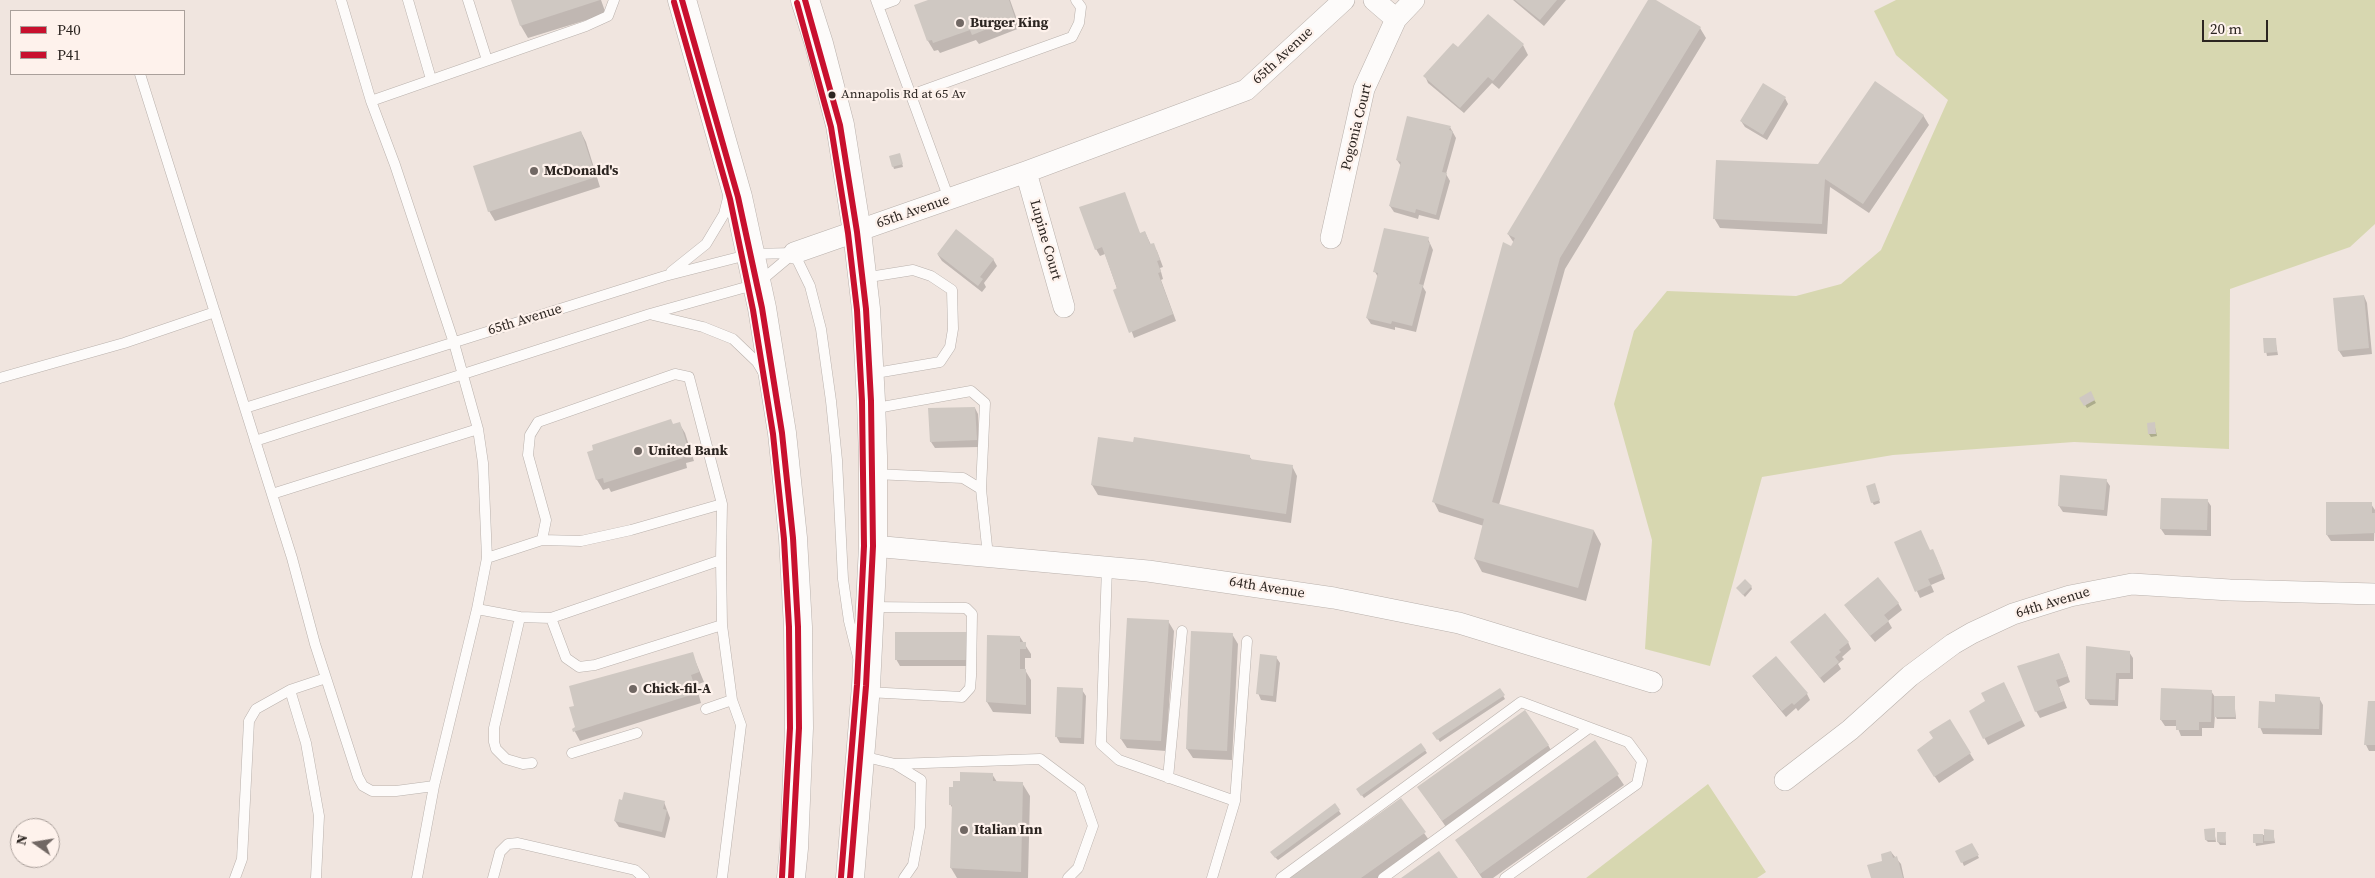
<!DOCTYPE html>
<html>
<head>
<meta charset="utf-8">
<style>
  body { margin:0 }
  #map { position:relative; width:2375px; height:878px; overflow:hidden; background:#f0e5df; font-family:"Source Serif 4",serif }
  canvas { display:block }
  .legend { position:absolute; left:10px; top:10px; width:175px; height:65px; box-sizing:border-box; background:#fef2ec; border:1px solid #aaa09b; margin:0; padding:6px 9px; list-style:none; font-size:15px; color:#2c2521 }
  .legend li { display:flex; align-items:center; gap:10px; height:25px }
  .legend b { width:25px; border:1px solid #aaa09b }
  .north { position:absolute; left:10px; top:818px; width:50px; height:50px; box-sizing:border-box; background:#fef2ec; border:1px solid #aaa09b; border-radius:50%; rotate:283deg; font-size:14px; font-weight:700; line-height:20px; text-align:center; color:#2c2521 }
  .north::after { content:''; display:block; margin:auto; width:18px; height:22px; background:#716864; clip-path:polygon(50% 0,100% 100%,50% 72%,0 100%) }
  .scale { position:absolute; left:2202px; top:20px; width:66px; height:22px; box-sizing:border-box; border:2px solid #2c2521; border-top:0; padding-left:6px; font-size:15px; line-height:18px; white-space:nowrap; color:#2c2521; -webkit-text-stroke:4px #fef2ec; paint-order:stroke }
</style>
</head>
<body>
<div id="map">
<canvas width="2375" height="878"></canvas>
<ul class="legend">
<li><b style="height:6px;background:#c8102e"></b>P40</li>
<li><b style="height:6px;background:#c8102e"></b>P41</li>
</ul>
<div class="north">N</div>
<div class="scale">20 m</div>
</div>
<script>
const ctx = document.querySelector('canvas').getContext('2d');
ctx.lineJoin = 'round';
function fillPath(path, color) { ctx.fillStyle = color; ctx.fill(path, 'evenodd'); }
const shape = rows => new Path2D(rows.map(r => 'M' + r).join(''));
function stroke(path, color, width, dash) { ctx.strokeStyle = color; ctx.lineWidth = width; ctx.lineCap = dash ? 'butt' : 'round'; ctx.setLineDash(dash || []); ctx.stroke(path); }
function drawText(font, color, halo, rows, align = 'center') {
  ctx.font = font + ' "Source Serif 4",serif'; ctx.lineWidth = 4.5; ctx.setLineDash([]); ctx.textBaseline = 'middle'; ctx.strokeStyle = halo; ctx.fillStyle = color; for (const [text, x, y, turn = 0] of rows) {
    ctx.save(); ctx.translate(x, y); ctx.rotate((+turn || 0) * Math.PI / 180); ctx.textAlign = isNaN(turn) ? turn : align; if (halo) ctx.strokeText(text, 0, 0); ctx.fillText(text, 0, 0); ctx.restore();
  }
}
const green = shape([
  [1896,0,2375,0,2375,224,2350,247,2230,289,2229,449,2074,442,1893,455,1762,477,1710,666,1645,649,1652,540,1614,404,1634,331,1667,291,1796,296,1841,284,1881,250,1948,100,1896,55,1874,11],
  [1708,784,1766,872,1757,878,1586,878]
]);
const shadow = shape([
  [513,0,601,0,606,14,528,38,521,26],
  [931,0,1010,0,1020,28,979,44,976,40,940,53,938,50,934,51,928,41,916,6],
  [1513,0,1566,0,1544,26],
  [1649,0,1654,0,1700,28,1706,38,1565,269,1499,505,1594,531,1601,544,1586,601,1482,572,1475,559,1484,526,1439,512,1434,502,1514,243,1508,234],
  [1523,45,1528,55,1499,89,1492,83,1464,113,1428,83,1425,76,1463,53],
  [1785,98,1788,104,1767,140,1745,127,1741,121],
  [1923,115,1929,125,1869,213,1830,187,1827,234,1720,228,1714,218],
  [1450,127,1456,138,1446,174,1450,181,1439,220,1419,215,1418,219,1394,212,1390,206,1401,166,1397,160],
  [581,132,586,142,600,187,495,221,489,211],
  [900,155,903,167,894,169,893,166],
  [1124,194,1140,234,1145,232,1151,245,1153,245,1157,251,1163,267,1160,268,1163,279,1161,280,1176,321,1134,338,1105,254,1100,256,1096,249],
  [1428,239,1433,250,1423,287,1426,292,1416,332,1395,327,1395,330,1371,324,1367,318,1378,277,1375,272],
  [938,255,993,259,997,266,984,283,986,287,982,292,942,261],
  [2364,296,2367,303,2372,354,2343,357,2339,351],
  [2275,339,2278,355,2267,356,2264,340],
  [2090,393,2096,403,2087,408,2081,398],
  [975,408,978,414,979,447,935,448,931,442],
  [679,423,685,433,694,461,686,463,687,468,611,492,609,488,603,490,597,480,589,453],
  [2154,423,2157,436,2151,437,2149,434],
  [1134,444,1249,456,1252,460,1292,466,1297,476,1291,523,1098,495,1092,485],
  [2106,480,2110,486,2107,516,2063,512,2059,506],
  [1876,488,1880,503,1874,505,1872,502],
  [2207,500,2211,506,2211,536,2165,535,2161,529],
  [2371,504,2375,510,2374,541,2331,541,2327,535],
  [1895,542,1930,551,1936,557,1945,579,1931,585,1934,592,1920,598],
  [1751,586,1752,589,1745,597,1737,588],
  [1898,603,1902,610,1888,621,1892,628,1875,642,1850,612],
  [1168,621,1174,631,1166,751,1127,748,1121,739],
  [968,633,972,666,900,666,896,659],
  [1232,634,1238,644,1232,760,1193,758,1187,749],
  [1020,637,1031,654,1031,658,1025,658,1025,670,1031,680,1031,714,993,712,987,702],
  [1791,642,1848,642,1851,649,1842,657,1844,659,1838,664,1841,669,1824,683],
  [2129,652,2133,658,2133,679,2119,679,2118,706,2090,705,2086,699],
  [692,653,704,682,696,685,701,703,580,741,574,730],
  [1276,657,1280,663,1276,702,1261,700,1258,693],
  [2062,660,2070,682,2059,687,2067,708,2040,718,2036,711],
  [1753,677,1807,694,1810,700,1798,711,1796,708,1786,717],
  [1082,690,1086,696,1084,744,1060,743,1056,736],
  [1500,690,1505,699,1440,742,1434,733],
  [2007,690,2025,726,1988,745,1970,711],
  [2211,691,2215,697,2234,698,2236,719,2217,719,2215,715,2214,728,2202,728,2202,736,2181,736,2177,726,2165,726,2161,720],
  [2319,698,2323,705,2322,735,2263,734,2260,727],
  [2375,703,2375,751,2369,751,2366,745],
  [1949,720,1974,760,1939,783,1922,757],
  [1595,742,1624,785,1493,878,1482,878,1463,850],
  [1421,744,1427,753,1364,798,1358,790],
  [1548,745,1554,755,1446,827,1423,793],
  [992,774,997,782,1022,783,1030,796,1028,878,957,878,951,868,953,809,950,804],
  [1401,800,1431,843,1381,878,1291,878],
  [664,802,670,818,665,838,619,827,615,821],
  [1335,805,1341,814,1278,860,1273,855],
  [2214,830,2216,842,2208,842,2206,840],
  [2273,831,2275,843,2256,846,2254,835,2265,835],
  [2225,833,2226,845,2220,845,2218,842],
  [1972,844,1979,858,1964,866,1957,851],
  [1891,852,1901,864,1904,878,1872,878]
]);
const building = shape([
  [511,0,600,0,520,26],
  [928,0,1009,0,1015,18,972,35,970,30,933,43,932,40,927,41,914,5],
  [1515,0,1557,0,1540,20],
  [1648,0,1656,0,1701,27,1560,258,1492,502,1594,530,1578,588,1474,559,1484,519,1432,502,1503,242,1511,246,1515,238,1507,234],
  [1488,14,1524,44,1493,81,1488,77,1460,108,1423,76,1453,43,1458,47],
  [1875,81,1924,115,1863,204,1825,179,1822,224,1713,219,1716,160,1818,164],
  [1763,83,1786,97,1763,135,1740,121],
  [1407,116,1451,126,1449,130,1453,131,1442,172,1447,173,1436,215,1416,209,1415,213,1389,206,1401,162,1396,160],
  [581,131,596,177,488,212,473,166],
  [900,153,903,164,892,167,889,156],
  [1125,192,1140,233,1145,231,1150,244,1154,243,1160,260,1157,261,1161,272,1158,273,1173,314,1129,333,1113,290,1117,288,1102,247,1095,250,1079,207],
  [1384,228,1429,237,1428,242,1430,243,1419,284,1423,285,1412,326,1392,321,1391,324,1366,318,1378,273,1373,272],
  [956,229,994,259,980,277,983,279,978,286,937,254],
  [2364,295,2369,348,2338,351,2333,298],
  [2263,338,2276,338,2277,352,2264,353],
  [2091,391,2095,400,2084,406,2079,398],
  [975,407,977,440,930,442,928,408],
  [671,419,673,424,680,422,689,451,681,453,683,458,604,483,603,478,596,480,587,452,593,450,592,445],
  [2155,422,2156,434,2148,434,2147,423],
  [1098,437,1133,442,1134,437,1250,455,1250,459,1293,465,1286,514,1091,485],
  [2060,475,2107,479,2104,510,2058,506],
  [1875,483,1880,500,1871,503,1866,486],
  [2161,498,2208,499,2207,530,2160,529],
  [2326,502,2372,502,2372,513,2375,513,2375,533,2326,535],
  [1921,530,1930,550,1933,549,1943,573,1928,579,1931,585,1915,592,1894,542],
  [1878,577,1899,603,1884,615,1889,621,1870,636,1844,605],
  [1745,579,1752,586,1743,595,1736,588],
  [1825,613,1849,642,1839,650,1841,652,1835,657,1839,662,1820,678,1790,642],
  [1127,618,1169,620,1161,741,1120,739],
  [1191,631,1233,633,1227,751,1186,749],
  [895,632,969,632,969,660,895,660],
  [987,635,1020,636,1020,642,1026,642,1026,649,1020,649,1020,669,1026,669,1026,705,986,702],
  [2086,646,2130,651,2130,673,2116,673,2115,700,2085,699],
  [693,652,699,672,691,675,697,693,573,732,572,729,575,727,569,707,574,706,569,686],
  [2059,653,2068,676,2056,680,2064,701,2035,712,2017,666],
  [1260,654,1277,656,1273,696,1256,694],
  [1776,656,1808,693,1794,705,1792,703,1782,711,1752,676],
  [2004,682,2022,720,1983,739,1969,711,1985,701,1981,693],
  [1057,687,1083,688,1081,738,1055,737],
  [1500,688,1505,695,1437,740,1432,733],
  [2161,688,2212,690,2211,722,2199,722,2199,730,2176,730,2176,720,2160,720],
  [2275,694,2320,697,2319,729,2258,728,2259,701,2275,702],
  [2214,696,2235,696,2235,717,2214,717],
  [2368,701,2375,701,2375,745,2364,745],
  [1525,710,1549,745,1442,821,1417,787],
  [1950,719,1971,753,1934,777,1917,750,1933,738,1929,732],
  [1595,740,1619,774,1480,874,1455,840],
  [1421,743,1426,750,1361,796,1356,789],
  [960,772,993,773,993,781,1023,782,1021,872,950,868,952,805,949,805,949,787,953,787,953,781,960,781],
  [624,792,665,801,663,809,667,810,662,832,614,821,619,799,622,800],
  [1401,798,1426,832,1361,878,1289,878],
  [1335,803,1340,810,1275,858,1270,852],
  [2215,828,2215,840,2205,840,2204,829],
  [2264,829,2274,830,2274,841,2264,841],
  [2217,832,2226,832,2225,843,2217,842],
  [2253,834,2263,834,2263,843,2253,843],
  [1972,843,1979,855,1961,863,1955,851],
  [1439,851,1458,878,1401,878],
  [1891,851,1893,858,1897,856,1903,878,1871,878,1867,865,1882,861,1881,854]
]);
const lane = shape([
  [341,0,371,101,395,165,454,343,478,429,483,463,487,558,477,609,434,786,417,878],
  [408,0,431,79],
  [468,0,487,60],
  [876,0,949,199],
  [879,6,895,0],
  [140,74,292,558,315,644,358,777,363,786,372,791,396,791,434,786],
  [911,95,1072,37,1079,23,1081,7,1076,0],
  [371,101,586,26,608,16,614,0],
  [794,253,810,286,821,329,831,401,837,460,843,579,849,621,858,657],
  [671,272,706,244,724,214,729,194],
  [863,278,913,270,931,276,952,290,953,329,950,347,940,362,870,374],
  [653,315,703,327,733,339,757,362,763,372],
  [0,378,124,343,215,312],
  [245,408,665,276,751,254,794,253],
  [871,409,971,391,985,403,981,489],
  [255,441,650,314,757,284,794,253],
  [874,474,963,478,981,489,988,556],
  [272,494,478,429],
  [487,558,542,540,581,541,631,530,722,504],
  [721,560,722,625,732,700,741,725,722,878],
  [1107,567,1101,744,1119,760,1235,801,1212,878],
  [477,609,520,617,551,618,721,560,722,504,689,377,675,374,538,422,530,435,528,455,546,520,542,540],
  [520,617,494,728,494,742,496,749,506,759,523,764,532,763],
  [551,618,566,658,579,667,595,665,722,625],
  [290,690,306,743,319,816,316,878],
  [867,692,962,697,970,688,971,676,972,614,966,608,870,607],
  [706,709,732,700],
  [572,753,637,733],
  [862,756,895,764,921,780,920,827,913,865,904,878],
  [895,764,1040,759,1080,789,1093,826,1078,868,1068,878],
  [1168,778,1182,631],
  [1235,801,1247,641],
  [235,878,242,859,249,721,256,709,290,690,326,678],
  [493,878,500,852,508,844,518,843,635,870,644,878],
  [1281,878,1521,702,1628,742,1642,761,1637,784,1505,878],
  [1383,878,1589,728]
]);
const street = shape([
  [1374,0,1396,19],
  [1026,172,1064,307],
  [1331,238,1364,89,1396,19,1414,0],
  [794,253,1026,172,1246,90,1344,0],
  [873,546,1148,571,1334,598,1459,623,1652,682],
  [1785,780,1850,730,1910,676,1953,644,1972,633,2013,614,2070,596,2132,584,2230,590,2375,594]
]);
const primary = shape([
  [682,0,738,197,762,308,782,433,793,538,798,627,799,728,794,848,791,878],
  [805,0,819,44,840,125,857,232,866,309,871,401,873,456,873,546,866,686,850,878]
]);
const bus1 = shape([
  [682,0,738,197,762,308,782,433,793,538,798,627,799,728,791,878],
  [805,0,840,125,857,232,866,309,871,401,873,546,866,686,850,878]
]);
const bus2 = shape([
  [674,2,730,199,753,310,773,434,784,539,789,627,790,728,782,877],
  [797,3,831,127,848,233,857,310,862,401,864,546,857,685,841,877]
]);
const markers = [
  [960,23,5,"#716864"],
  [832,95,4.5,"#2c2521"],
  [534,171,5,"#716864"],
  [638,451,5,"#716864"],
  [633,689,5,"#716864"],
  [964,830,5,"#716864"]
];
const busNames = [
  ["Annapolis Rd at 65 Av",841,95]
];
const poiNames = [
  ["Burger King",970,23],
  ["McDonald's",544,171],
  ["United Bank",648,451],
  ["Chick-fil-A",643,689],
  ["Italian Inn",974,830]
];
const streetNames = [
  ["65th Avenue",1283,56,-43],
  ["Pogonia Court",1357,127,-76],
  ["65th Avenue",913,212,-19],
  ["Lupine Court",1045,240,74],
  ["65th Avenue",525,320,-17],
  ["64th Avenue",1267,588,9],
  ["64th Avenue",2053,603,-17]
];
fillPath(green, '#d7d7b0');
fillPath(shadow, '#0003');
fillPath(building, '#cfc8c2');
stroke(lane, '#b9b1ac', 11);
stroke(street, '#b9b1ac', 22);
stroke(primary, '#b9b1ac', 29);
stroke(lane, '#fdfbfa', 10);
stroke(street, '#fdfbfa', 21);
stroke(primary, '#fdfbfa', 28);
stroke(bus1, '#c8102e', 6);
stroke(bus2, '#c8102e', 6);
for (const [x, y, r, color] of markers) { const dot = new Path2D(); dot.arc(x, y, r, 0, 2 * Math.PI); ctx.fillStyle = color; ctx.fill(dot); stroke(dot, '#fef2ec', 2); }
drawText('13px', '#2c2521', '#fef2ec', busNames, 'left');
drawText('bold 14px', '#2c2521', '#fef2ec', poiNames, 'left');
drawText('14px', '#2c2521', '#fef2ec', streetNames);
</script>
</body>
</html>
